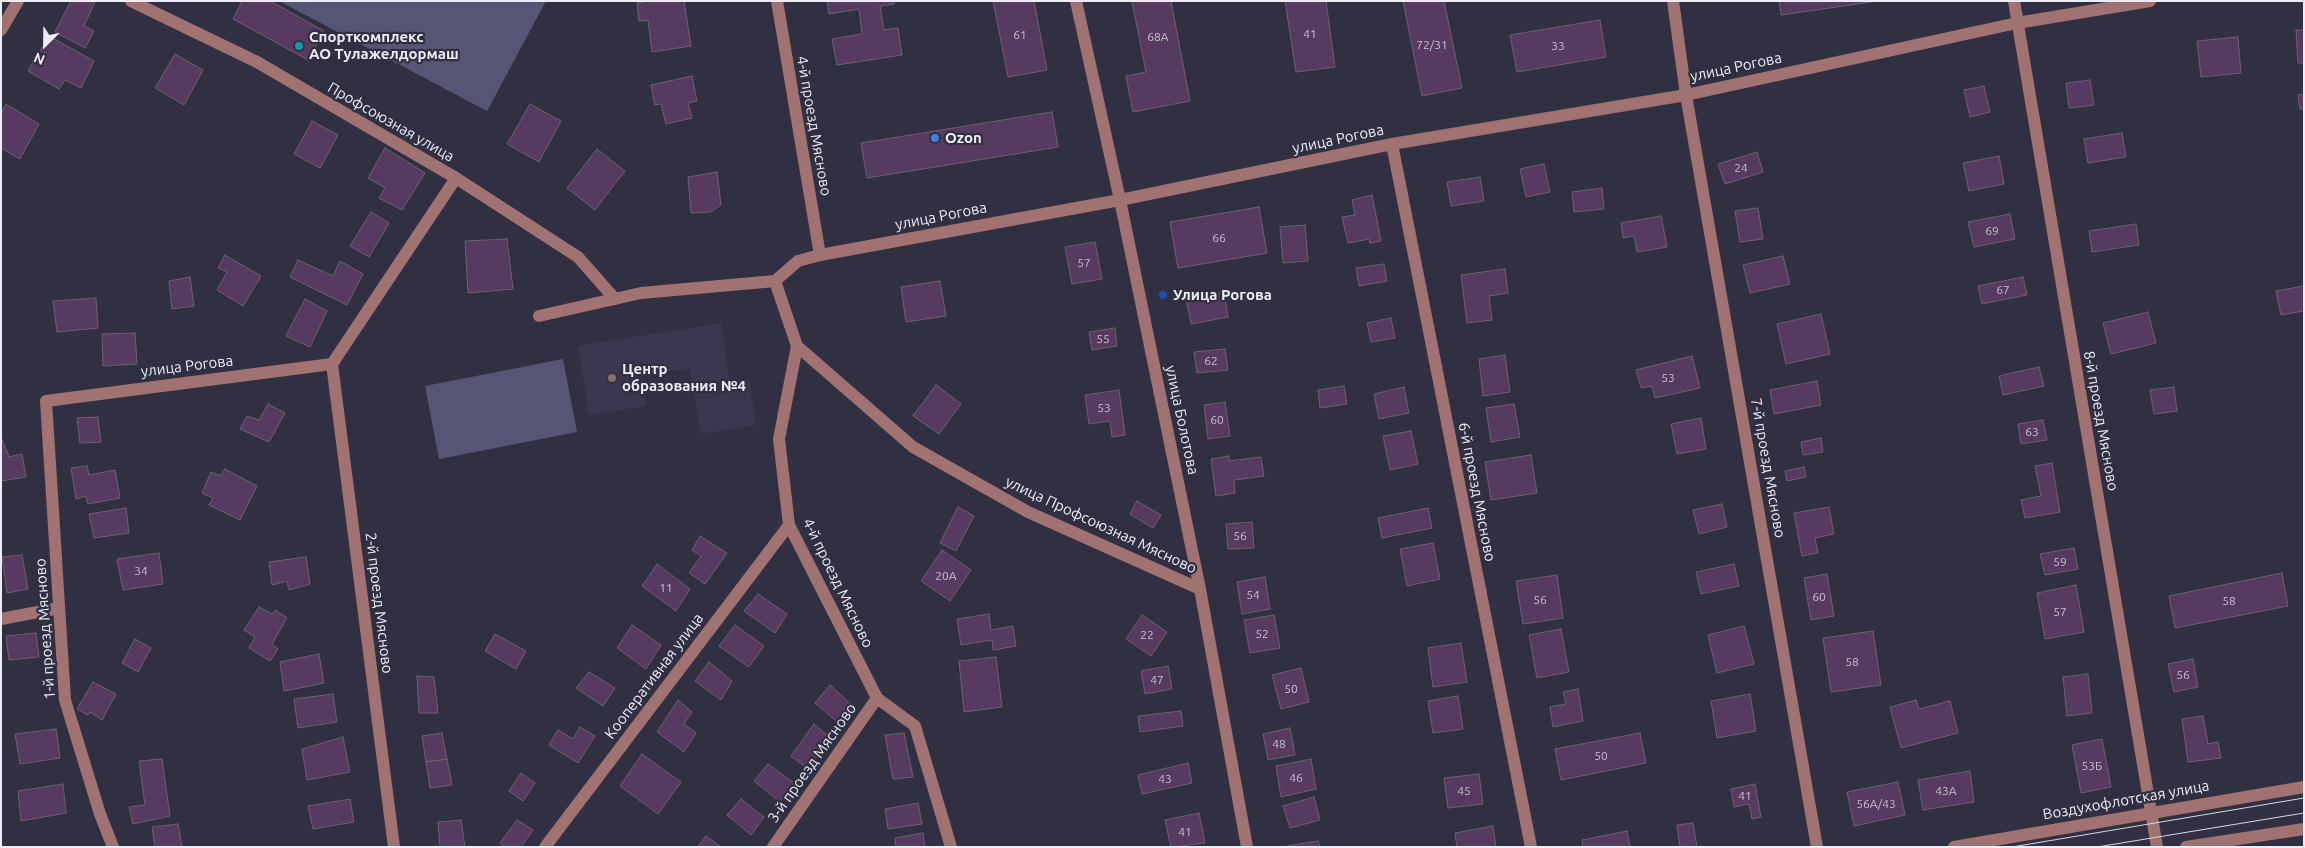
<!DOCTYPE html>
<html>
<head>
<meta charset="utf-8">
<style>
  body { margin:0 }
  #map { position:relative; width:2305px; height:848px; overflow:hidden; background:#313042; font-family:Ubuntu,sans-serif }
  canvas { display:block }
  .frame { position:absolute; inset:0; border:2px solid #ededf8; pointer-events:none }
  .north { position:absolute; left:20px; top:20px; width:50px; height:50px; -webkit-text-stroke:4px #313042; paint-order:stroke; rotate:203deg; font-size:14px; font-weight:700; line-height:20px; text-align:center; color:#ededf8 }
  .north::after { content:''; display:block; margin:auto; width:18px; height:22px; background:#ededf8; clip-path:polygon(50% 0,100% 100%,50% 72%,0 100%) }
</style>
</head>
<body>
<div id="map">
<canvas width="2305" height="848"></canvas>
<div class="frame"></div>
<div class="north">N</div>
</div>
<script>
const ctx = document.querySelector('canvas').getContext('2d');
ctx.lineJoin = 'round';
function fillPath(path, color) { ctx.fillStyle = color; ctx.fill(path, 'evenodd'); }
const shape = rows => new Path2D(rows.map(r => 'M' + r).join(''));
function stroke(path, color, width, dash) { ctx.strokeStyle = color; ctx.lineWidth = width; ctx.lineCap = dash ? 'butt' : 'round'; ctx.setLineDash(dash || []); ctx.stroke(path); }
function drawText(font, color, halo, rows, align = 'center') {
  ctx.font = font + ' Ubuntu,sans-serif'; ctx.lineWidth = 4.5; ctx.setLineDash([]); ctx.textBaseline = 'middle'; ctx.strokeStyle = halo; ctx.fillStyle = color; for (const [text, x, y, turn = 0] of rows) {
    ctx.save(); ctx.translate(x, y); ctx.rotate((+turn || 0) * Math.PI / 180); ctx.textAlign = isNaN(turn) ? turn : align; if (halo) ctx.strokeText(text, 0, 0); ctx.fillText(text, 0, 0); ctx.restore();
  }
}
const built = shape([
  [721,323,730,382,749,379,756,425,701,434,690,368,641,376,646,406,589,415,578,346]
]);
const green = shape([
  [279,1,546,1,487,111],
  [563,359,577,432,439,459,425,386]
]);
const building = shape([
  [71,1,95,2,84,26,94,31,85,48,55,32,71,1],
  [242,1,270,1,324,31,308,60,233,19,242,1],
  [650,1,684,1,691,46,652,52,648,20,639,21,637,3,650,1],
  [827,1,894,1,894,4,880,6,884,30,898,28,902,55,837,65,832,39,862,34,859,9,829,14,827,1],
  [993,1,1034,1,1047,70,1008,77,993,1],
  [1132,1,1171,1,1190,101,1133,112,1126,76,1146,72,1132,1],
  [1285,1,1326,1,1335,67,1296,72,1285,1],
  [1403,1,1444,1,1462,88,1422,96,1403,1],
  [1779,1,1878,1,1781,15,1779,1],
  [1600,20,1606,57,1517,72,1510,35,1600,20],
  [2296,30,2304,30,2304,63,2298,63,2296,30],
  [49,36,94,61,81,88,65,80,59,89,28,71,49,36],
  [2238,37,2241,73,2201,77,2197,41,2238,37],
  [175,54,203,70,184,105,155,88,175,54],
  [692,76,697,101,688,103,692,118,666,124,661,104,655,105,651,85,692,76],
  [2090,80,2094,105,2069,108,2066,83,2090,80],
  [1984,86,1990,112,1970,117,1964,90,1984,86],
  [2304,94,2304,109,2300,109,2298,95,2304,94],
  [6,104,39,124,20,159,1,148,1,113,6,104],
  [530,104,561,121,539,162,507,144,530,104],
  [1052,112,1058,147,867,178,861,143,1052,112],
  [312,121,338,135,320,168,294,154,312,121],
  [2122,133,2126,157,2088,163,2084,139,2122,133],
  [385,148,425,173,402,210,379,198,385,188,368,178,385,148],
  [597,149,625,171,595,210,567,188,597,149],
  [1757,152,1763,172,1725,184,1718,164,1757,152],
  [1999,156,2004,184,1969,191,1963,163,1999,156],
  [1544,164,1550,192,1526,197,1520,169,1544,164],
  [717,172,721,205,710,212,691,213,688,177,717,172],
  [1480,177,1484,201,1451,206,1447,182,1480,177],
  [1602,188,1604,209,1574,212,1572,192,1602,188],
  [1372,195,1381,241,1370,243,1369,239,1348,243,1342,217,1355,215,1352,200,1372,195],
  [1259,207,1267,253,1178,268,1170,222,1259,207],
  [1758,208,1763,239,1740,242,1735,211,1758,208],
  [371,212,389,223,369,257,350,246,371,212],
  [2010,214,2015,239,1974,247,1968,222,2010,214],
  [1661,216,1667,247,1637,252,1634,236,1623,238,1621,223,1661,216],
  [2136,224,2139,245,2092,252,2089,231,2136,224],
  [1305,225,1308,261,1283,263,1280,227,1305,225],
  [507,239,513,289,468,293,465,241,507,239],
  [1095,242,1102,279,1072,284,1065,247,1095,242],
  [225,255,261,276,243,306,217,290,227,272,218,268,225,255],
  [1783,256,1790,284,1750,293,1743,265,1783,256],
  [298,260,333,276,340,261,363,274,347,305,290,277,298,260],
  [1384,264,1387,281,1359,286,1356,268,1384,264],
  [1505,269,1508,293,1489,296,1492,320,1467,323,1461,275,1505,269],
  [190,277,194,306,172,309,169,281,190,277],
  [2023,277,2027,295,1982,304,1978,286,2023,277],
  [940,281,946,316,906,322,901,287,940,281],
  [2304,286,2304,311,2281,315,2276,291,2304,286],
  [1224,292,1228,317,1191,324,1186,298,1224,292],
  [96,298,98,328,57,332,53,301,96,298],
  [305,299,327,311,310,347,286,336,305,299],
  [2148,312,2156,343,2111,354,2103,323,2148,312],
  [1821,314,1830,354,1786,364,1777,324,1821,314],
  [1391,318,1395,338,1371,342,1367,323,1391,318],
  [1115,328,1117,346,1092,350,1089,332,1115,328],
  [135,333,137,364,103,366,102,334,135,333],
  [1225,349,1228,370,1197,373,1194,352,1225,349],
  [1505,355,1510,392,1483,396,1479,359,1505,355],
  [1692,356,1700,388,1655,398,1652,386,1641,388,1636,370,1692,356],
  [2039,367,2044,386,2003,395,1999,376,2039,367],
  [1817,381,1821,405,1774,414,1770,390,1817,381],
  [936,385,961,404,939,434,913,416,936,385],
  [1344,386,1347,404,1320,408,1318,390,1344,386],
  [1404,387,1409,413,1379,419,1374,394,1404,387],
  [2174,387,2177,411,2154,414,2150,390,2174,387],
  [1119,390,1125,435,1112,437,1110,421,1089,424,1085,395,1119,390],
  [1225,402,1230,436,1208,439,1204,405,1225,402],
  [268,404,285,413,269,442,240,429,247,416,259,420,268,404],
  [1514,404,1520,437,1491,442,1486,408,1514,404],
  [98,417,101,442,80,443,77,418,98,417],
  [1701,418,1706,449,1677,454,1671,424,1701,418],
  [2043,420,2047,440,2021,444,2018,424,2043,420],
  [1411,431,1418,464,1390,470,1383,436,1411,431],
  [1,437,9,457,22,454,26,477,1,481,1,437],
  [1821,438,1823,452,1803,455,1801,442,1821,438],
  [1531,455,1537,493,1491,500,1485,462,1531,455],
  [1229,456,1229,461,1261,457,1264,476,1234,480,1235,493,1216,496,1211,459,1229,456],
  [2052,463,2060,512,2025,518,2021,500,2041,496,2035,466,2052,463],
  [87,466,89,475,115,470,120,498,88,504,86,496,76,499,71,468,87,466],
  [1804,467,1806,477,1787,481,1785,471,1804,467],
  [225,469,257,486,240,520,209,505,213,498,202,493,211,472,221,476,225,469],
  [1137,501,1161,515,1153,528,1130,514,1137,501],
  [1722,504,1727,527,1699,534,1693,510,1722,504],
  [958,507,974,516,956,551,940,543,958,507],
  [1829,507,1834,534,1815,538,1818,553,1802,556,1794,513,1829,507],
  [126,508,129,533,94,538,89,514,126,508],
  [1428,508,1432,528,1382,538,1378,518,1428,508],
  [1252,522,1254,548,1228,549,1226,524,1252,522],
  [700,536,727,553,705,584,689,573,701,556,692,550,700,536],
  [1433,543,1440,579,1407,586,1400,549,1433,543],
  [2074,548,2078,569,2045,575,2040,554,2074,548],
  [942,550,971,570,950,601,921,581,942,550],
  [159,553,163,584,123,590,117,559,159,553],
  [22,555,28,589,7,593,2,557,22,555],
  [306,557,310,584,289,590,287,581,272,585,269,562,306,557],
  [657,564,690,589,676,611,642,586,657,564],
  [1734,564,1739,586,1701,594,1696,572,1734,564],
  [2282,573,2288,606,2175,628,2169,596,2282,573],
  [1827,574,1834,616,1811,620,1804,578,1827,574],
  [1557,575,1563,618,1523,624,1516,581,1557,575],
  [1265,577,1270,609,1242,614,1237,582,1265,577],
  [2076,585,2084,632,2045,639,2037,593,2076,585],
  [758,594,787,614,775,633,744,611,758,594],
  [259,607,272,614,275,610,287,618,272,644,278,649,270,661,249,648,255,637,244,630,259,607],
  [989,614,991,630,1013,626,1016,646,993,650,992,640,961,645,957,619,989,614],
  [1142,615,1167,632,1151,656,1126,639,1142,615],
  [1274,615,1280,648,1250,653,1244,620,1274,615],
  [632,625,661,645,646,669,617,648,632,625],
  [735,625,764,646,749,667,719,646,735,625],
  [1744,626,1754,664,1717,673,1708,635,1744,626],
  [1561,629,1569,672,1537,678,1529,635,1561,629],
  [1873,631,1881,685,1831,692,1823,638,1873,631],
  [36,633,39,657,9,660,6,636,36,633],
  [495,634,526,651,516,669,485,651,495,634],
  [135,639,151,648,138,672,122,663,135,639],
  [1461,643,1467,682,1433,687,1428,648,1461,643],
  [319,654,324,683,284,691,280,662,319,654],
  [996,657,1002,707,964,712,959,661,996,657],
  [2193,659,2198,687,2174,692,2168,664,2193,659],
  [709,662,732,681,721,700,695,681,709,662],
  [1168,666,1172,689,1145,694,1141,671,1168,666],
  [1301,668,1309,702,1281,709,1272,675,1301,668],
  [589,672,615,688,603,706,576,688,589,672],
  [2088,674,2092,713,2067,716,2063,677,2088,674],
  [417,676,434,677,438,713,419,713,417,676],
  [93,682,116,694,102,720,90,712,88,715,77,709,93,682],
  [830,685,856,709,843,727,815,703,830,685],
  [1578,689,1583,721,1553,727,1550,707,1566,704,1563,692,1578,689],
  [333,694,337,722,298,728,294,699,333,694],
  [1750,694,1756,731,1717,738,1711,701,1750,694],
  [1458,696,1463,729,1433,733,1428,701,1458,696],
  [678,700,692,712,684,724,696,733,684,752,657,732,678,700],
  [1916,700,1919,709,1950,701,1958,733,1901,748,1890,707,1916,700],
  [1181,711,1183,726,1140,732,1138,716,1181,711],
  [2203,716,2208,744,2218,742,2221,758,2188,762,2182,719,2203,716],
  [814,724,830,738,808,769,791,756,814,724],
  [580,727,595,736,578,763,549,745,558,730,573,739,580,727],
  [1290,728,1295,755,1268,760,1263,734,1290,728],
  [56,729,60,758,20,764,15,734,56,729],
  [442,733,447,759,426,762,422,736,442,733],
  [904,733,913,777,893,779,885,735,904,733],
  [1640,733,1646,763,1561,780,1555,749,1640,733],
  [343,737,350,772,307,780,302,749,343,737],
  [2102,739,2111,787,2081,793,2072,745,2102,739],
  [642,754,681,782,658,814,620,786,642,754],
  [162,759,170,816,133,824,129,807,145,805,139,761,162,759],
  [447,759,452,785,430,788,426,762,447,759],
  [1311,759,1316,789,1281,797,1276,766,1311,759],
  [1188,763,1192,783,1142,794,1138,775,1188,763],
  [768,764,794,783,780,802,754,781,768,764],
  [1970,771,1974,802,1923,810,1918,780,1970,771],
  [521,773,535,783,523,801,509,791,521,773],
  [1479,774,1483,804,1448,808,1444,778,1479,774],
  [1898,782,1905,815,1854,826,1847,792,1898,782],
  [63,784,66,813,21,821,18,791,63,784],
  [1755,784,1761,817,1752,819,1749,804,1734,807,1731,789,1755,784],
  [1314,797,1320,820,1290,828,1283,806,1314,797],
  [350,799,354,822,313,829,308,806,350,799],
  [741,799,764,817,751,835,727,815,741,799],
  [918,803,922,824,888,829,885,809,918,803],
  [1199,813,1205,843,1171,847,1165,820,1199,813],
  [461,820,465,847,440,847,438,822,461,820],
  [517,820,533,830,521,847,504,847,500,843,517,820],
  [1693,823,1697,847,1680,847,1677,825,1693,823],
  [178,824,182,847,155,847,152,827,178,824],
  [1493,826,1496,847,1457,847,1455,833,1493,826],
  [1627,831,1630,847,1583,847,1582,840,1627,831],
  [923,833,925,847,896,847,895,838,923,833],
  [706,836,721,847,698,847,706,836],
  [1318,841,1320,847,1288,847,1287,846,1318,841]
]);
const minor = shape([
  [131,1,257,62,456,178,578,257,615,299],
  [777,1,820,255],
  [1076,1,1120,200,1200,589,1247,847],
  [1673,1,1686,95,1817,847],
  [2014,1,2157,847],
  [1,30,18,1],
  [1392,144,1531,847],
  [775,281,797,346,779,439,789,525,877,698,915,726,951,847],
  [539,316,641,293,775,281,798,261,820,255,1120,200,1392,144,1686,95,2017,23,2150,1],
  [797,346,913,447,1028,512,1200,589],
  [332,364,394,847],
  [332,364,456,178],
  [1,619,59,608],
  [113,847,100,814,65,700,46,401,332,364],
  [545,847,789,525],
  [773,847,877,698],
  [1954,847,2304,787],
  [2186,847,2304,829]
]);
const tram = shape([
  [2012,847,2304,798],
  [2097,847,2304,813]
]);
const markers = [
  [299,46,5,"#0f9aa8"],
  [935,138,5,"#3f7fe0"],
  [1163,295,5,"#1a4fb4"],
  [612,378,5,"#8d6e63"]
];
const numberNames = [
  ["41",1310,34],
  ["61",1020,35],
  ["68А",1158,37],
  ["72/31",1432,45],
  ["33",1558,46],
  ["24",1741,168],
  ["69",1992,231],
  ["66",1219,238],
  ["57",1084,263],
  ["67",2003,290],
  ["55",1103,339],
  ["62",1211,361],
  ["53",1668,378],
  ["53",1104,408],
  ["60",1217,420],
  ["63",2032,432],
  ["56",1240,536],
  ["59",2060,562],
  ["34",141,571],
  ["20А",946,576],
  ["11",666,588],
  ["54",1253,595],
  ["60",1819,597],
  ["56",1540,600],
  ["58",2229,601],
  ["57",2060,612],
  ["52",1262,634],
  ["22",1147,635],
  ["58",1852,662],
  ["56",2183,675],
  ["47",1157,680],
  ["50",1291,689],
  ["48",1279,744],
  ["50",1601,756],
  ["53Б",2092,766],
  ["46",1296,778],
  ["43",1165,779],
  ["45",1464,791],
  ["43А",1946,791],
  ["41",1745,796],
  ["56А/43",1876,804],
  ["41",1185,832]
];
const poiNames = [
  ["Спорткомплекс",309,37],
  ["АО Тулажелдормаш",309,54],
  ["Ozon",945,138],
  ["Улица Рогова",1173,295],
  ["Центр",622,369],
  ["образования №4",622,386]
];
const streetNames = [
  ["улица Рогова",1736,67,-12],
  ["Профсоюзная улица",391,122,30],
  ["4-й проезд Мясново",814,126,80],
  ["улица Рогова",1338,139,-12],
  ["улица Рогова",941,216,-11],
  ["улица Рогова",187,366,-7],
  ["улица Болотова",1182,420,78],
  ["8-й проезд Мясново",2101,421,80],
  ["7-й проезд Мясново",1768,468,80],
  ["6-й проезд Мясново",1477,492,79],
  ["улица Профсоюзная Мясново",1101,525,25],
  ["4-й проезд Мясново",838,583,64],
  ["2-й проезд Мясново",379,603,83],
  ["1-й проезд Мясново",45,629,-94],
  ["Кооперативная улица",654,676,-53],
  ["3-й проезд Мясново",812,763,-55],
  ["Воздухофлотская улица",2126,800,-10]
];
fillPath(built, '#393850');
fillPath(green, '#575575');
fillPath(building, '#573a5f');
stroke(building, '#6e6072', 1);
stroke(minor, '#a07271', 12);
stroke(tram, '#d7d7e3', 1);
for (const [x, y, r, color] of markers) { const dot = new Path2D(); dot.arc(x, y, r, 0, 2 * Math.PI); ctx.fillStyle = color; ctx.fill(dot); stroke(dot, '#313042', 2); }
drawText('12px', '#c8c0d2', null, numberNames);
drawText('bold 15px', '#ededf8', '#313042', poiNames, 'left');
drawText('15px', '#ededf8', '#313042', streetNames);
</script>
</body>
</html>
